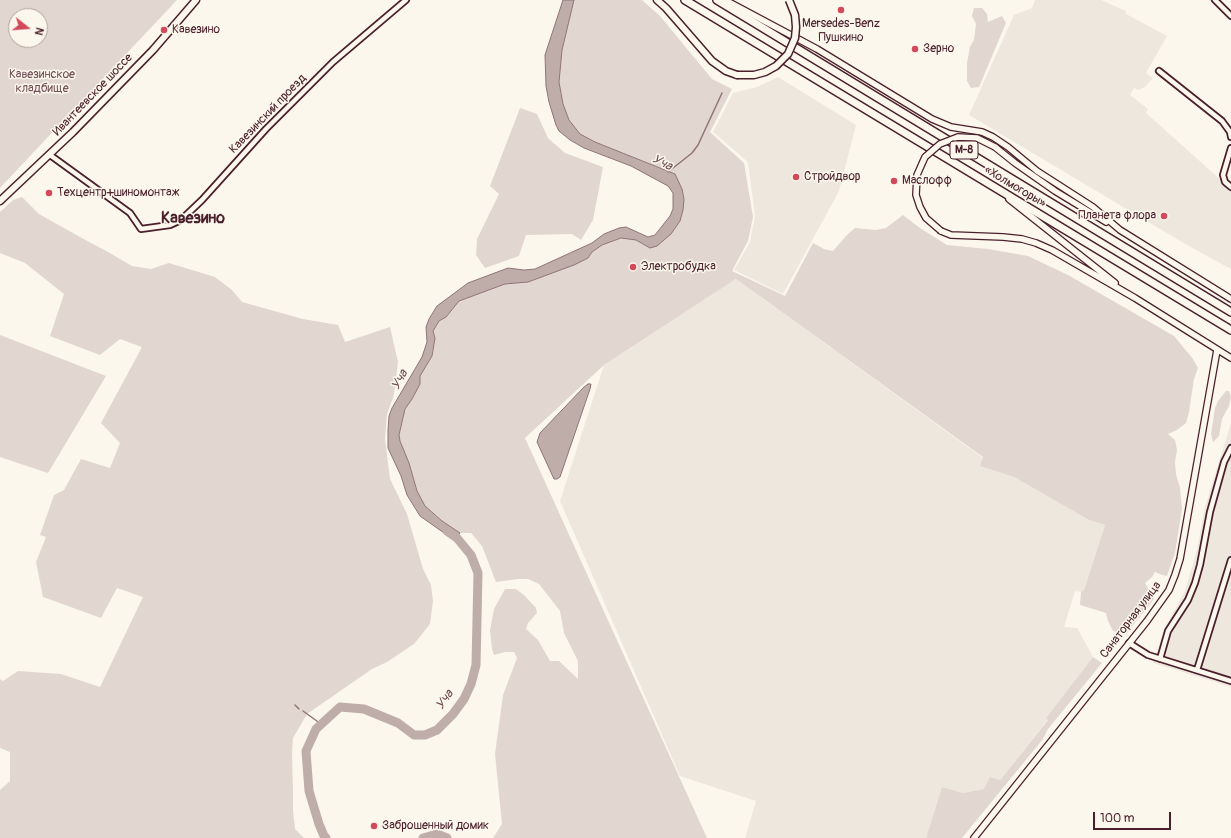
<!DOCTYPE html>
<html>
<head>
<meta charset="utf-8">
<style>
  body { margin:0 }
  #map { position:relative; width:1231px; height:838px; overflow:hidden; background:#fbf7ec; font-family:Pangolin,sans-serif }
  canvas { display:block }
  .north { position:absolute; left:8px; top:8px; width:40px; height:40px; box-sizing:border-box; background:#fbf7ec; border:1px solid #b4a19f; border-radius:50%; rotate:107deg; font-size:11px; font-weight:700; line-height:16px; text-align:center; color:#4a1f2b }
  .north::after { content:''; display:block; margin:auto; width:14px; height:18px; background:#d1495b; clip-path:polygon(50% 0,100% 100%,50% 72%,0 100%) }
  .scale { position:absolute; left:1093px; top:812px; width:78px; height:18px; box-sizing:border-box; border:2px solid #4a1f2b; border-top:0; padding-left:5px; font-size:12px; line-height:14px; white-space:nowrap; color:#4a1f2b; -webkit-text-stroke:3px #fbf7ec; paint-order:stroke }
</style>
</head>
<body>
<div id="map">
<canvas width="1231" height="838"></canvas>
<div class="north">N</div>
<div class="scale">100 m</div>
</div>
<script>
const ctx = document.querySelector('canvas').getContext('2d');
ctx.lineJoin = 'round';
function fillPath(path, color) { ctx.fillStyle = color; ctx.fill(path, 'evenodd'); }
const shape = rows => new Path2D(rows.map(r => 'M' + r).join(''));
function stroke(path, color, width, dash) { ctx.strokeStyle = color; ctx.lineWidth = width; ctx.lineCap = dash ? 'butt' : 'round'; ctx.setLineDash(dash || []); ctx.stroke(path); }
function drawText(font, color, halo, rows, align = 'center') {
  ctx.font = font + ' Pangolin,sans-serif'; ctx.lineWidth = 3; ctx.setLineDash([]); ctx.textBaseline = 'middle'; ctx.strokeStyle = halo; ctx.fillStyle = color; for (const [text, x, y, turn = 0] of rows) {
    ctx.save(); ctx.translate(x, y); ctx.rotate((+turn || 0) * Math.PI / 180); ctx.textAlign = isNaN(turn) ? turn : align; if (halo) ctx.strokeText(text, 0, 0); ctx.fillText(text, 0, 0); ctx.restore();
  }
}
const built = shape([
  [1035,0,1101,0,1126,11,1126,14,1167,36,1146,73,1153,78,1146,86,1139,90,1134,88,1130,95,1148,109,1146,113,1231,189,1231,269,1187,245,969,115,1014,15,1032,8],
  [778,77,856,125,839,191,783,294,734,270,750,242,755,216,748,162,713,132,733,93,757,87],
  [736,279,983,458,981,466,1014,477,1089,520,1105,525,1084,590,1081,592,1075,591,1064,627,1077,628,1093,657,1046,718,1048,719,1000,780,984,789,963,793,942,787,926,838,745,838,756,801,680,776,560,501,604,365],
  [1231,423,1231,687,1153,663,1164,630,1185,591,1197,550,1205,507]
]);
const green = shape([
  [0,0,177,0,0,188],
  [16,16,40,16,40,40,16,40],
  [574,0,642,0,660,16,712,79,732,89,710,132,744,163,753,217,748,241,732,271,785,296,813,243,824,249,833,251,847,235,855,228,876,230,886,228,903,215,920,228,947,245,988,249,1028,256,1068,275,1174,336,1193,359,1198,368,1194,379,1189,412,1186,423,1177,430,1168,434,1175,440,1177,450,1175,462,1176,474,1180,488,1182,509,1175,553,1167,576,1162,575,1155,572,1152,577,1145,583,1154,599,1126,634,1113,631,1108,621,1106,613,1080,605,1081,592,1084,590,1105,525,1089,520,1014,477,980,466,983,457,736,279,604,365,525,438,707,838,493,838,502,824,495,754,503,695,517,658,514,652,505,652,494,655,492,649,490,630,494,609,505,589,516,589,524,595,536,608,537,613,528,623,526,629,538,640,550,661,559,661,578,679,578,661,564,633,560,611,539,584,528,579,518,579,496,582,482,546,471,533,460,533,442,521,425,506,417,491,409,463,400,441,399,435,405,409,412,399,420,384,420,376,432,356,435,338,433,331,439,321,446,317,459,301,505,284,528,282,588,258,592,252,602,245,621,238,636,240,650,248,671,234,680,220,675,174,595,142,580,134,569,120,563,104,559,82,562,50],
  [974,8,982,8,987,14,988,22,1002,16,1006,23,979,87,971,88,967,81,967,63,970,47,974,40,976,24,972,16],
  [520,108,537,114,548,138,565,153,603,167,593,220,581,240,572,234,526,235,519,256,485,268,476,255,477,239,499,194,490,186],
  [22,197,39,214,80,237,108,252,132,266,151,269,169,263,215,277,232,290,242,302,303,319,338,325,345,342,390,327,398,362,394,395,387,414,385,439,390,479,407,514,423,569,431,585,433,601,430,624,414,644,387,662,372,669,307,714,293,738,292,753,293,792,293,811,295,829,304,838,0,838,0,790,10,781,10,752,0,748,0,679,3,681,18,671,61,674,100,687,143,597,117,588,101,618,43,597,36,562,46,537,40,535,54,495,64,490,81,459,110,468,120,443,101,423,142,347,120,339,100,355,50,336,64,294,25,263,0,253,0,212,13,200],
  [0,335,106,376,48,473,0,457],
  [1226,391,1229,391,1231,397,1229,406,1222,419,1219,436,1213,442,1211,434,1215,408,1218,401],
  [1093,657,1102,663,1048,729,1043,739,962,838,926,838,942,787,963,793,984,789,990,777,1000,780,1048,720,1046,718]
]);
const water = shape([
  [563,0,574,0,562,50,559,82,563,104,569,120,580,134,595,142,675,174,682,189,684,199,683,210,680,221,671,234,657,246,650,248,636,240,621,238,602,245,592,252,588,258,574,265,528,282,505,284,459,301,446,317,439,321,433,331,435,338,432,356,420,376,420,384,412,399,405,409,399,435,400,441,409,463,417,491,425,506,442,521,460,533,454,540,420,516,407,495,401,476,388,448,388,430,389,416,392,408,422,357,427,342,426,327,429,319,437,306,468,283,508,268,524,270,535,269,592,243,604,234,619,228,626,227,648,237,655,235,670,216,673,209,673,193,668,186,631,166,584,148,570,140,559,131,556,125,549,102,546,86,545,55,563,0],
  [588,384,591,384,590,389,560,477,557,479,554,479,537,442,540,433,584,387,588,384]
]);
const stream = shape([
  [668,172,692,153,698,145,722,93],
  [295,705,299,709],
  [303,711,321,724]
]);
const river = shape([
  [326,838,324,836,319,824,309,791,306,751,316,729,340,707,364,709,398,723,414,735,425,735,437,730,453,714,464,699,471,684,476,665,478,573,471,555,457,538,447,531],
  [423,838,437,834,447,838]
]);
const minor = shape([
  [1215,0,1231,16],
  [1159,71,1222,121,1230,132,1231,137],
  [1231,148,1223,175,1225,182,1231,187],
  [50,155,130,213,141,229,170,225,181,220,202,200,266,129,333,62,406,0],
  [1129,643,1148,655,1231,681],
  [1160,659,1168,631,1188,600,1195,583,1200,565,1210,512,1224,462,1231,448],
  [1197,670,1231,560]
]);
const tertiary = shape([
  [725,0,817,49,932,119,951,127,982,132,993,137,1008,147,1037,171,1093,207,1120,230,1231,299],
  [995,147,1015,163,1055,191,1106,222],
  [1009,199,1115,283],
  [941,231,951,235,1003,237,1022,239,1036,243,1052,250,1135,298,1231,358],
  [974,838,1147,621,1169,590,1175,575,1180,559,1217,350]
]);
const secondary = shape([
  [657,0,666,8,712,61,726,71,737,75],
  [0,201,73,132,153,50,196,0]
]);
const trunk = shape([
  [685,0,1231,330],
  [717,0,1231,312]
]);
const tertiaryBridge = shape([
  [941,231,926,218,920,207,916,195,917,175,925,157,940,144,958,137,977,138,995,147]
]);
const secondaryBridge = shape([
  [737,75,754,75,765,72,776,66,788,54,795,38,796,27,795,15,789,0]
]);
const markers = [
  [841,10,4,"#d1495b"],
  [164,30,4,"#d1495b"],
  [915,49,4,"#d1495b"],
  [796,177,4,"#d1495b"],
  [894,181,4,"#d1495b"],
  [49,193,4,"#d1495b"],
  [1164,216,4,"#d1495b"],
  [633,267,4,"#d1495b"],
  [374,826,4,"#d1495b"]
];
const shields = [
  [964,150,28]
];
const shieldNames = [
  ["М-8",964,150]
];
const poiNames = [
  ["Mersedes-Benz",841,24,"center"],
  ["Пушкино",841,38,"center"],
  ["Кавезино",172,30],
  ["Зерно",923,49],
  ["Стройдвор",804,177],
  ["Маслофф",902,181],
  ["Техцентр+шиномонтаж",57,193],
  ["Планета флора",1156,216,"right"],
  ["Электробудка",641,267],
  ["Заброшенный домик",382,826]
];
const parkNames = [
  ["Кавезинское",42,75],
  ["кладбище",42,89]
];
const streetNames = [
  ["Ивантеевское шоссе",93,95,-46],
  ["Кавезинский проезд",268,114,-46],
  ["«Холмогоры»",1015,187,31],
  ["Санаторная улица",1131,620,-53]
];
const waterNames = [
  ["Уча",662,163,27],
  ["Уча",400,380,-61],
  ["Уча",445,700,-54]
];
const districtNames = [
  ["Кавезино",193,219]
];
fillPath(built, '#eee7de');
fillPath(green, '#e2d7d0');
fillPath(water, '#bfadaa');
stroke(water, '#907477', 1);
stroke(stream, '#907477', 1.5);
stroke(river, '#bfadaa', 9);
stroke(minor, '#4a1f2b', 8);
stroke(tertiary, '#4a1f2b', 8);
stroke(secondary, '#4a1f2b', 9);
stroke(trunk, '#4a1f2b', 10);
stroke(minor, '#fbf7ec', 4.5);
stroke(tertiary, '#fbf7ec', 5.5);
stroke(secondary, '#fbf7ec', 6);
stroke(trunk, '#fbf7ec', 7);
stroke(tertiaryBridge, '#4a1f2b', 8, []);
stroke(secondaryBridge, '#4a1f2b', 9, []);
stroke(tertiaryBridge, '#fbf7ec', 5.5);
stroke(secondaryBridge, '#fbf7ec', 6);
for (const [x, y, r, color] of markers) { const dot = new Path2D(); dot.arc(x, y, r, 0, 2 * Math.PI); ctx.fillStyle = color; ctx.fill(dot); stroke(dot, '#fbf7ec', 1.5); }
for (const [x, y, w] of shields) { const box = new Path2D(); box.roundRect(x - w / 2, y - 9, w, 18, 3); ctx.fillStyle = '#fbf7ec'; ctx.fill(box); stroke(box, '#4a1f2b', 1); }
drawText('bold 11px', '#4a1f2b', null, shieldNames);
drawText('12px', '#4a1f2b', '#fbf7ec', poiNames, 'left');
drawText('12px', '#704d54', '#fbf7ec', parkNames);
drawText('12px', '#4a1f2b', '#fbf7ec', streetNames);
drawText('italic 13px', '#6d4a51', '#fbf7ec', waterNames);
drawText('bold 16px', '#4a1f2b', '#fbf7ec', districtNames);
</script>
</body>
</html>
